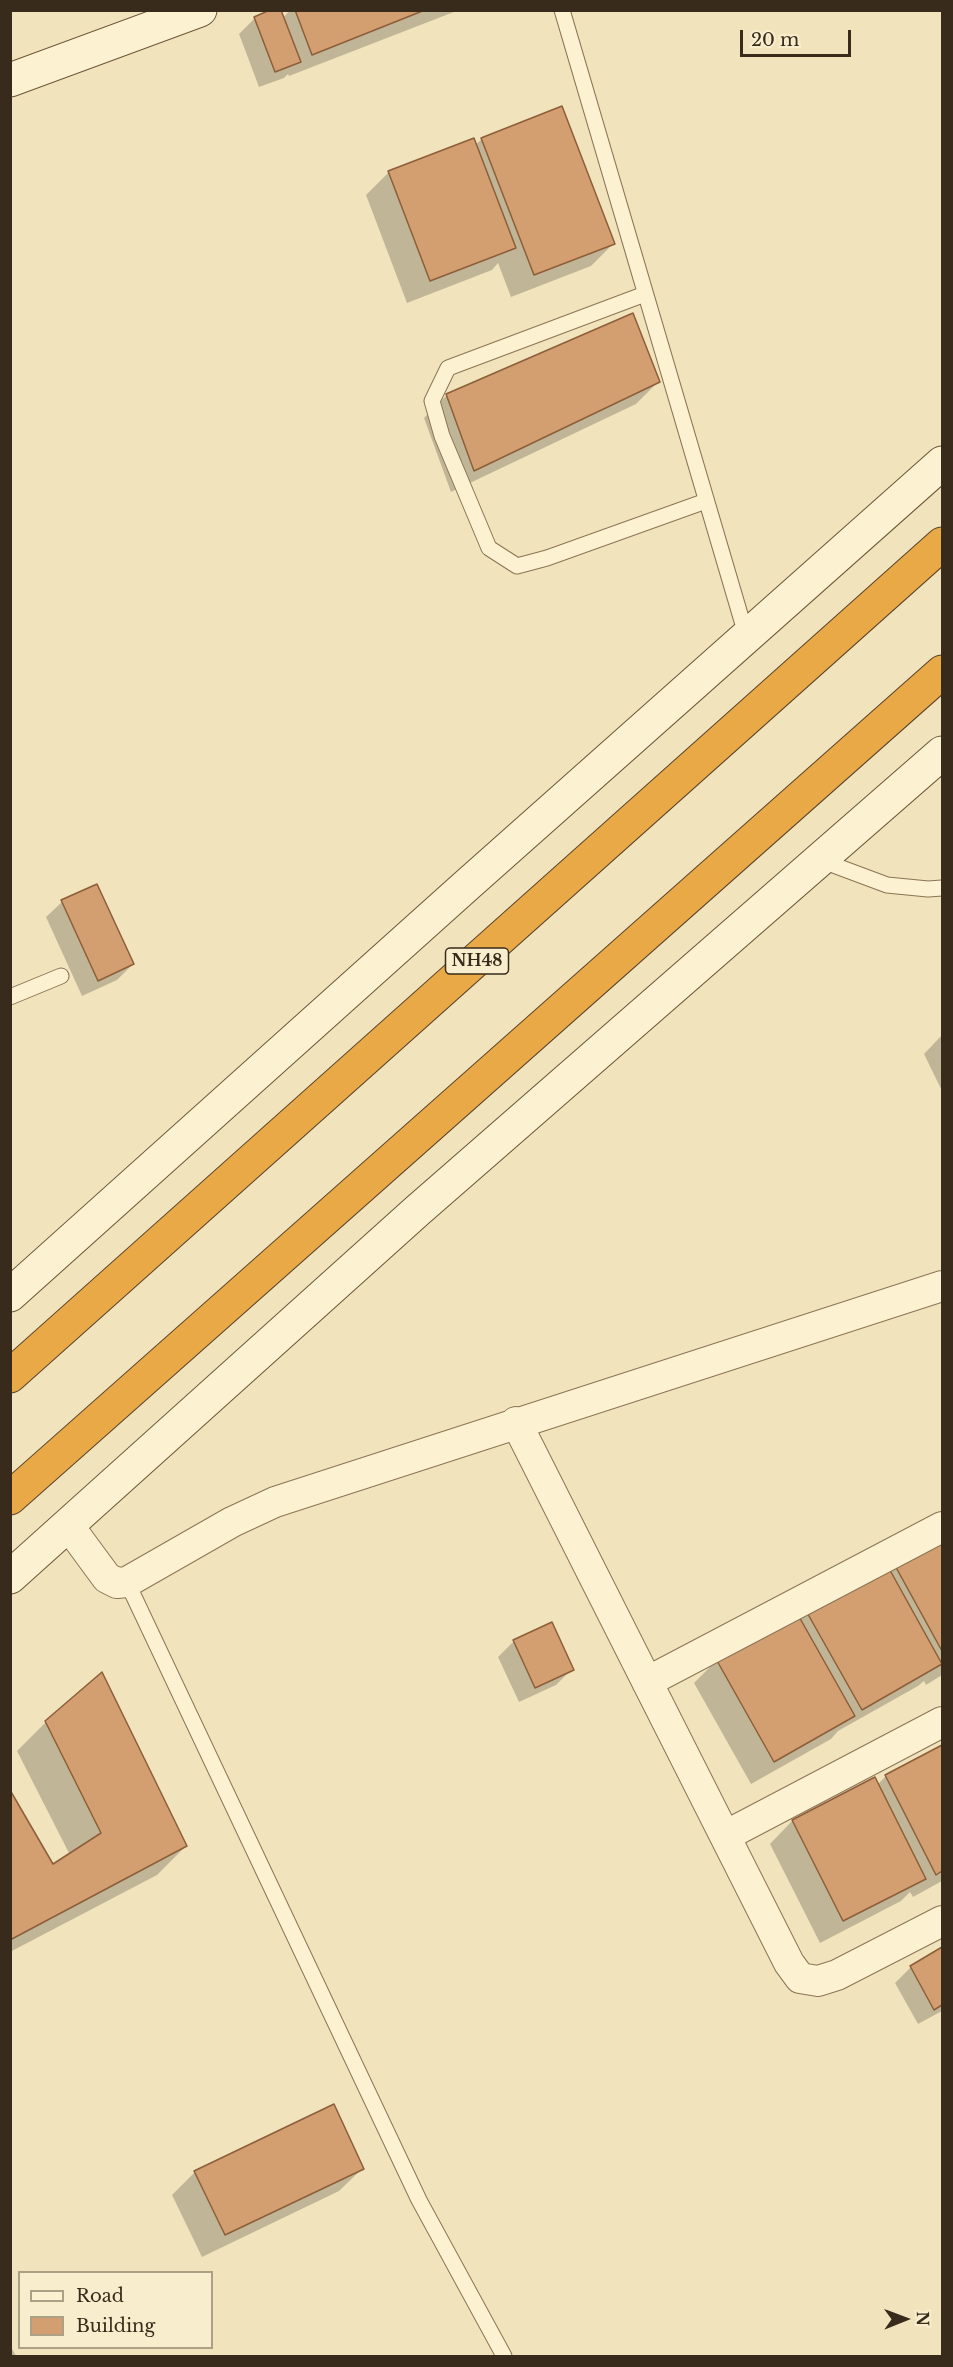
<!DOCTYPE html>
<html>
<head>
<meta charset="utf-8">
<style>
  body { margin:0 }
  #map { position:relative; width:953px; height:2367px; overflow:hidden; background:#f1e4bd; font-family:"Libre Baskerville",serif }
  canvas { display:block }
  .frame { position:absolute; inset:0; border:12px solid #392b1b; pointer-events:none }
  .legend { position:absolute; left:18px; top:2271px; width:195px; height:78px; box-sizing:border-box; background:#f8eece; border:2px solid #aca086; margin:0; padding:8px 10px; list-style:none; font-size:18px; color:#392b1b }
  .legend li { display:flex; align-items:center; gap:12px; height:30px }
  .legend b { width:30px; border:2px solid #aca086 }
  .north { position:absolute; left:875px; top:2289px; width:60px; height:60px; -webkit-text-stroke:4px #f8eece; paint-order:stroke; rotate:89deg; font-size:16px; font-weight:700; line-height:24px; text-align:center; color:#392b1b }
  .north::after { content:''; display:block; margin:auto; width:21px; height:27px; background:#392b1b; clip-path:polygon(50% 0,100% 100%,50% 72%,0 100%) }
  .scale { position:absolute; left:740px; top:30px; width:111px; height:27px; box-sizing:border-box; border:3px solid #392b1b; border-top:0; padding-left:8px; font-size:18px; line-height:21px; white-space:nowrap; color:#392b1b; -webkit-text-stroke:4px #f8eece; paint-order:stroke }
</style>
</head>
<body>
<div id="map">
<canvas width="953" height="2367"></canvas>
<div class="frame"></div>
<ul class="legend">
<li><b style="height:8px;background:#fcf1d1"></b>Road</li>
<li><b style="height:16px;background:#d39e70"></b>Building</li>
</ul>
<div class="north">N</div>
<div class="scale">20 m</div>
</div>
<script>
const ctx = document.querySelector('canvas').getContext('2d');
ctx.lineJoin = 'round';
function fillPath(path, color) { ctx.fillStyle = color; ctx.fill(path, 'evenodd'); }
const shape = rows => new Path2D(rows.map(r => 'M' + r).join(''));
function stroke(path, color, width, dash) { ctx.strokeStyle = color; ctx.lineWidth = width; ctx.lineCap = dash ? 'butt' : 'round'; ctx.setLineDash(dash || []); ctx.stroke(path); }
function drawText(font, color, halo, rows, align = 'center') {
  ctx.font = font + ' "Libre Baskerville",serif'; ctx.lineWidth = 6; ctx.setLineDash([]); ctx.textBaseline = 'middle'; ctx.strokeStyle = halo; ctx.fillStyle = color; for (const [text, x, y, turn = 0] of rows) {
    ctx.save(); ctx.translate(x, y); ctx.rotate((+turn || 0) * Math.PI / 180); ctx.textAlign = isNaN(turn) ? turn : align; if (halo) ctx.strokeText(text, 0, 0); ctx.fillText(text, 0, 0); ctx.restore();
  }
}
const shadow = shape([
  [290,10,459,10,289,76,288,74,284,78,259,87,239,34,255,18,283,18],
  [482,139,614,243,591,266,511,297,498,263,492,270,407,303,366,195,389,172,475,145],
  [659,381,636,404,451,492,424,418,447,395],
  [62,902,133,964,117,980,82,996,46,917],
  [942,1035,942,1091,924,1054],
  [942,1535,942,1675,926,1685,924,1681,918,1686,838,1731,831,1739,751,1784,694,1683,717,1660],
  [514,1641,572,1669,556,1685,519,1702,498,1657],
  [46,1722,186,1846,157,1875,10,1952,10,1793,52,1866,70,1855,17,1751],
  [942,1747,942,1881,913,1897,910,1892,901,1901,820,1943,770,1844,792,1821,874,1779,877,1785,886,1776],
  [942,1949,942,2011,918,2024,895,1983,911,1967],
  [362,2169,339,2191,202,2257,172,2195,195,2172],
  [10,2345,16,2356,10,2356]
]);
const building = shape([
  [270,10,281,10,301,62,275,72,254,17,270,10],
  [295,10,425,10,312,55,295,10],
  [562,106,615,244,534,275,481,138,562,106],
  [474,138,516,248,430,281,388,171,474,138],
  [633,313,660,382,474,471,446,394,633,313],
  [97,884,134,964,98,981,61,900,97,884],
  [942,1534,942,1651,893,1562,942,1534],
  [886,1563,942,1664,862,1710,805,1609,886,1563],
  [797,1613,855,1716,774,1762,716,1659,797,1613],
  [552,1622,574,1670,535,1688,513,1640,552,1622],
  [102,1672,187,1846,10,1940,10,1790,53,1864,101,1833,45,1721,102,1672],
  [942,1745,942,1871,936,1875,885,1775,942,1745],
  [875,1777,926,1879,843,1921,792,1820,875,1777],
  [942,1947,942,2005,934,2010,910,1966,942,1947],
  [334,2104,364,2169,225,2235,194,2171,334,2104]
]);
const lane = shape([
  [562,10,747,638],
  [645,294,448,368,432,401,442,436,489,548,517,566,547,558,706,501],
  [820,860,887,885,928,889,942,888],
  [10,997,61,976],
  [127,1582,419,2200,504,2356]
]);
const street = shape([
  [516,1422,789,1963,800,1978,818,1981,837,1975,942,1921],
  [68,1525,107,1578,117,1583,127,1582,232,1522,275,1502,942,1286],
  [647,1682,942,1527],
  [725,1836,942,1722]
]);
const secondary = shape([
  [10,80,200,10],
  [10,1295,467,885,942,463],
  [10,1577,417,1211,942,753]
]);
const highway = shape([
  [10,1376,942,544],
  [10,1498,942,672]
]);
const shields = [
  [477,961,63]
];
const shieldNames = [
  ["NH48",477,961]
];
fillPath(shadow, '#0003');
fillPath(building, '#d39e70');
stroke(building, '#8c5e39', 1.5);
stroke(lane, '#8b7455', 17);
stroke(street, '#8b7455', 32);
stroke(secondary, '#6d5538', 35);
stroke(highway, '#58422a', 35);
stroke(lane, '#fcf1d1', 15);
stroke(street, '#fcf1d1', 30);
stroke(secondary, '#fcf1d1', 33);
stroke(highway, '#e9a946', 33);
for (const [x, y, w] of shields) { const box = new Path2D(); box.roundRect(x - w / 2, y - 13, w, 26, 4.5); ctx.fillStyle = '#f8eece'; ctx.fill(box); stroke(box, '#392b1b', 1.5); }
drawText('bold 16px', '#392b1b', null, shieldNames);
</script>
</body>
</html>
